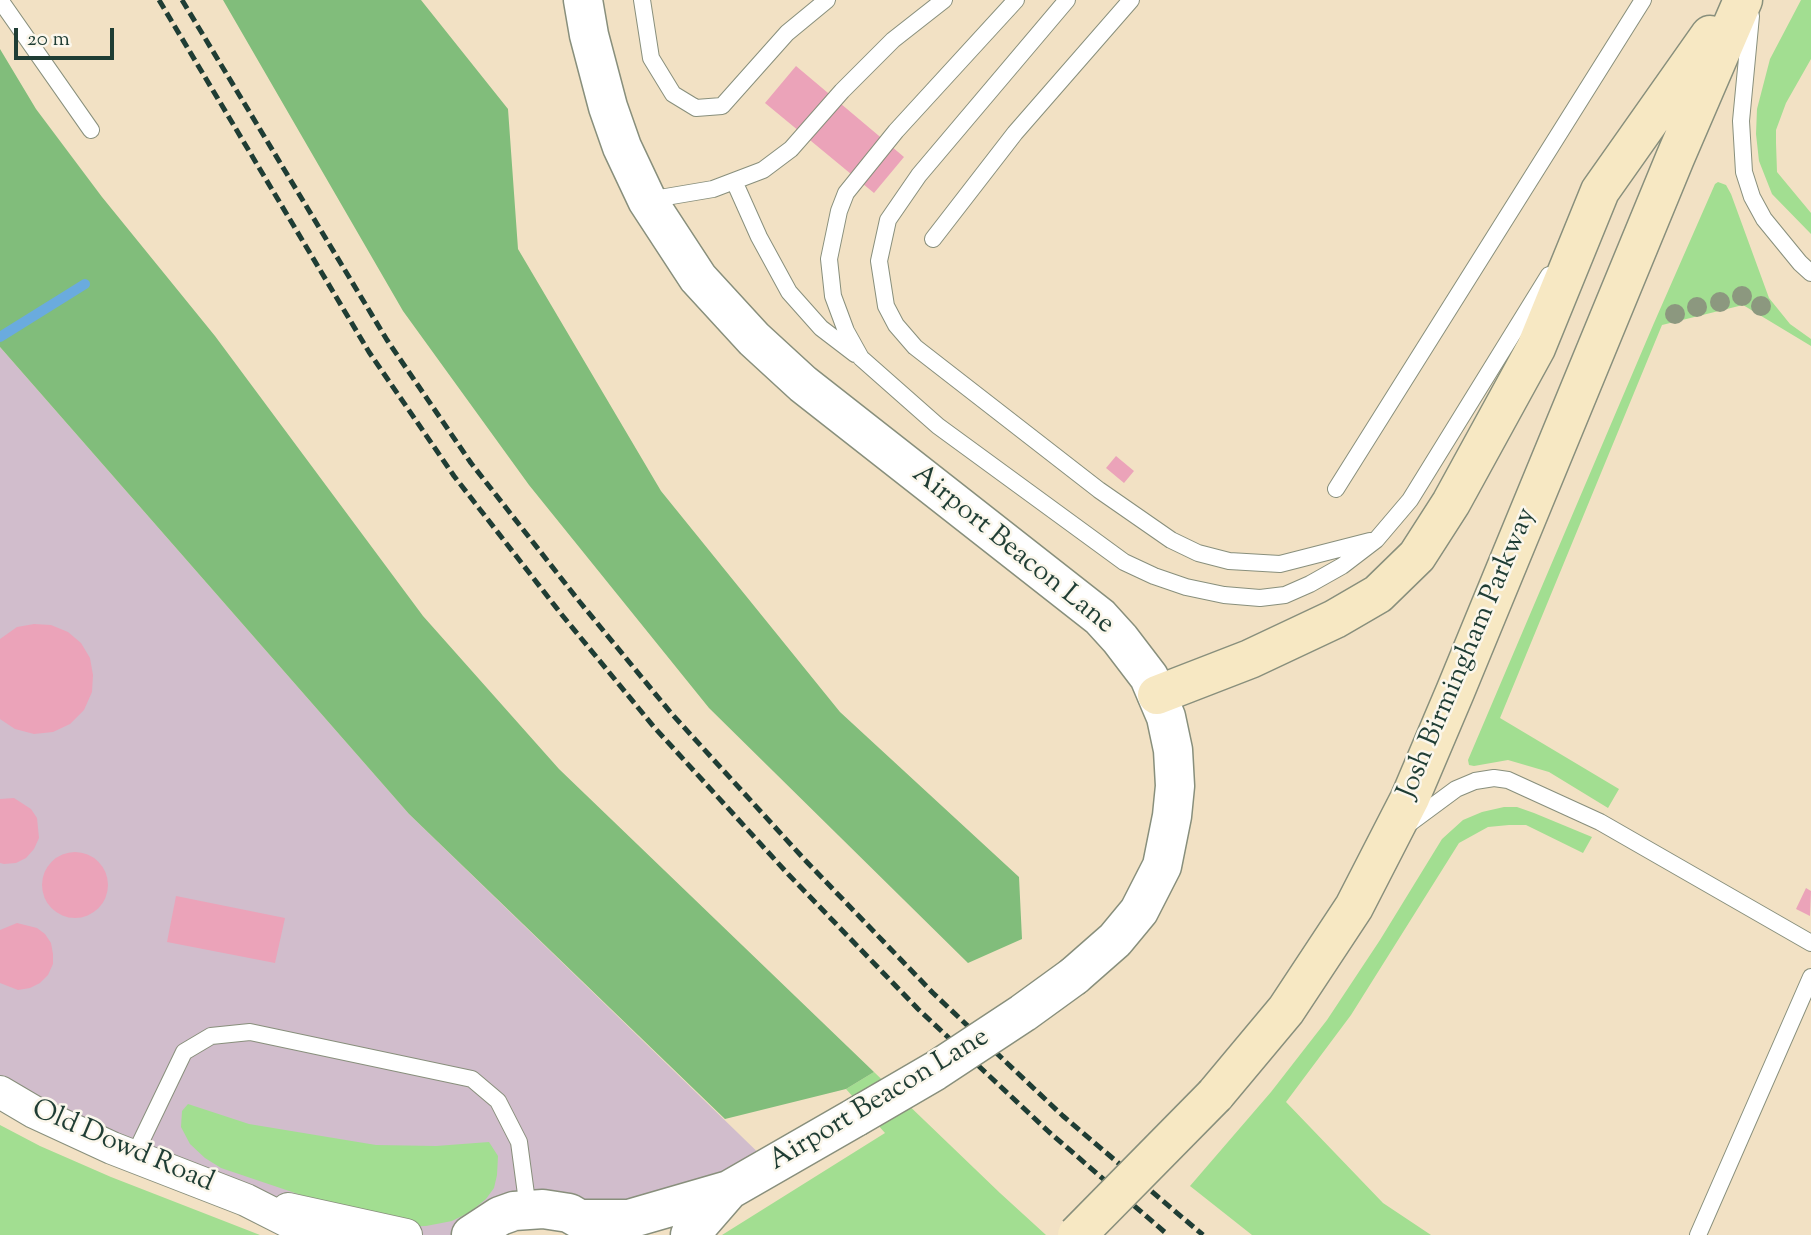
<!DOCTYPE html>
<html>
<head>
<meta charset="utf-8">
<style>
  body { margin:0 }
  #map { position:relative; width:1811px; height:1235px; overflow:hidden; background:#f2e1c4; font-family:"Sorts Mill Goudy",serif }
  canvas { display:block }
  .scale { position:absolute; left:14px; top:28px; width:100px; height:32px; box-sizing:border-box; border:4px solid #1f3d34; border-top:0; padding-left:9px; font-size:21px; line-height:24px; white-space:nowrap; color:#1f3d34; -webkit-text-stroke:5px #fbf7ec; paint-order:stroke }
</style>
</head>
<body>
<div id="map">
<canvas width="1811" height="1235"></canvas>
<div class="scale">20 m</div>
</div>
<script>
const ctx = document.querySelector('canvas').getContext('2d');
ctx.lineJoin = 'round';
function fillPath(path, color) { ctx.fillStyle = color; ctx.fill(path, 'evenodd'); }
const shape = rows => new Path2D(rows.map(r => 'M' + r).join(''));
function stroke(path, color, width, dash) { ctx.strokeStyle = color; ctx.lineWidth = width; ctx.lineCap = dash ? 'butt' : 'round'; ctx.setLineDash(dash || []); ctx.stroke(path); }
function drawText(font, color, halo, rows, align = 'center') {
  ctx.font = font + ' "Sorts Mill Goudy",serif'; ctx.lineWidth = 5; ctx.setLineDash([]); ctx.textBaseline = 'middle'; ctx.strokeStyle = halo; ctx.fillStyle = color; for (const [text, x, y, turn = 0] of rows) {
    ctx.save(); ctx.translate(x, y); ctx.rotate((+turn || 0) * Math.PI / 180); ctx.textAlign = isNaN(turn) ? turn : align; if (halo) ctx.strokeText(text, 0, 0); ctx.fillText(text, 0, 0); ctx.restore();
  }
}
const industrial = shape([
  [0,347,409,814,772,1166,729,1190,450,1235,406,1235,246,1200,0,1092]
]);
const green = shape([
  [1801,0,1811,0,1811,59,1786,103,1776,130,1776,143,1777,172,1811,213,1811,234,1772,194,1759,161,1756,134,1757,109,1770,59],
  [1718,182,1726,185,1731,194,1769,298,1790,324,1811,339,1811,346,1743,305,1662,325,1500,718,1619,789,1608,808,1549,772,1508,760,1474,766,1469,765,1468,760,1654,323,1715,184],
  [1504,807,1517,807,1534,813,1592,837,1583,853,1526,825,1509,825,1488,827,1459,843,1351,1015,1286,1102,1383,1203,1431,1235,1252,1235,1190,1186,1271,1092,1327,1020,1380,940,1442,839,1463,820,1482,812],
  [874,1072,1000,1193,1046,1235,722,1235,885,1133,846,1089],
  [188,1104,249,1124,376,1145,436,1146,489,1142,498,1156,497,1175,494,1188,486,1199,470,1212,452,1221,426,1226,404,1227,372,1219,221,1168,205,1158,190,1144,181,1127,182,1111],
  [0,1125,40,1146,111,1177,260,1235,0,1235]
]);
const forest = shape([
  [223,0,421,0,508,109,518,249,661,491,840,712,1019,877,1022,939,968,963,709,708,529,485,403,311],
  [0,49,36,109,102,197,215,336,423,616,559,769,874,1072,846,1089,725,1119,409,814,0,347]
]);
const stream = shape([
  [0,337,85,284]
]);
const building = shape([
  [796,66,904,157,874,193,765,103],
  [1116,456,1134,471,1124,483,1106,468],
  [34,624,51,625,68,632,81,643,90,658,93,675,92,692,84,710,70,724,53,732,34,734,15,729,0,719,0,639,17,627],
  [14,798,31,809,37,818,39,838,34,849,26,858,16,863,4,864,0,863,0,799],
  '42 885a33 33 0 1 1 66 0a33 33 0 1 1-66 0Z',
  [1806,888,1811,891,1810,916,1796,909],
  [176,896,285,918,275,963,167,942],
  [17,923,37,928,45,934,51,943,53,954,53,964,48,975,40,983,30,988,18,990,0,983,0,930]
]);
const service = shape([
  [0,0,91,130],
  [642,0,651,58,673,94,696,108,722,106,787,33,827,0],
  [1016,0,896,131,846,193,839,211,829,259,833,296,846,331,861,358,938,426,1124,562,1154,576,1186,587,1224,595,1260,598,1285,595,1310,584,1342,566,1376,540,1410,500,1549,275],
  [1067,0,919,175,888,220,879,261,886,306,896,325,915,347,1099,490,1171,540,1198,553,1229,561,1280,564,1370,541],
  [1751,16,1741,121,1744,172,1752,197,1764,219,1800,263,1811,273],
  [734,181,759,237,789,292,821,328,855,354],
  [648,200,713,189,763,170,791,149,842,91,893,40,944,0],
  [933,239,1015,133,1131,0],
  [1336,489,1643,0],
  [1410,823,1456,789,1475,781,1494,778,1508,780,1600,822,1811,943],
  [134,1156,184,1052,211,1036,250,1032,472,1079,498,1101,519,1142,528,1209],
  [1698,1235,1811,977]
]);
const minor = shape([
  [0,1092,34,1112,112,1148,246,1200,315,1235],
  [288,1209,406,1235]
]);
const tertiary = shape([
  [583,0,589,35,608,107,622,147,647,200,698,278,754,339,803,384,1100,617,1120,639,1149,677,1166,717,1173,750,1175,786,1172,816,1162,866,1139,911,1115,940,1074,976],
  [583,1219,629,1219,729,1190,856,1117],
  [471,1235,500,1216,514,1211,543,1209,569,1213,603,1233],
  [690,1235,729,1190]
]);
const secondary = shape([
  [1157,695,1250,659,1335,619,1378,594,1417,556,1451,503,1536,348,1600,191,1710,35],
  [1215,1095,1286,1010,1354,907,1410,798,1455,692,1675,158,1743,0]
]);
const rail = shape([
  [159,0,369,352,454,476,562,615,654,727,788,874,918,1009,1049,1132,1168,1235],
  [182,0,387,340,471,463,579,601,671,713,804,859,933,993,1063,1116,1203,1235]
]);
const tertiaryBridge = shape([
  [856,1117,935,1071,1023,1013,1074,976]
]);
const secondaryBridge = shape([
  [1077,1235,1215,1095]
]);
const trees = [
  [1742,296],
  [1720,302],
  [1761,306],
  [1697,307],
  [1675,314]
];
const streetNames = [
  ["Airport Beacon Lane",1012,551,39],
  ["Josh Birmingham Parkway",1469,654,-67],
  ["Airport Beacon Lane",880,1101,-31],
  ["Old Dowd Road",122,1148,23]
];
fillPath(industrial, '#d1bdcc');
fillPath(green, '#a2de91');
fillPath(forest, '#81bd7b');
stroke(stream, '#6aabde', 10);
fillPath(building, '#eba3b9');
stroke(service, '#888f7c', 18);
stroke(minor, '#888f7c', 34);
stroke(tertiary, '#888f7c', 41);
stroke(secondary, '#888f7c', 41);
stroke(service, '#fff', 16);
stroke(minor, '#fff', 32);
stroke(tertiary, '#fff', 38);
stroke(secondary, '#f7e8c3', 38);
stroke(rail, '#1f3d34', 5, [10, 5]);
stroke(tertiaryBridge, '#888f7c', 41, []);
stroke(secondaryBridge, '#888f7c', 41, []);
stroke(tertiaryBridge, '#fff', 38);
stroke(secondaryBridge, '#f7e8c3', 38);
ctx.fillStyle = '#8c987f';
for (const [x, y] of trees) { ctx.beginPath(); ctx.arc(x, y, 10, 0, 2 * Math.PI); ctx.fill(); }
drawText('28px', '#1f3d34', '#fbf7ec', streetNames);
</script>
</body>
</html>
